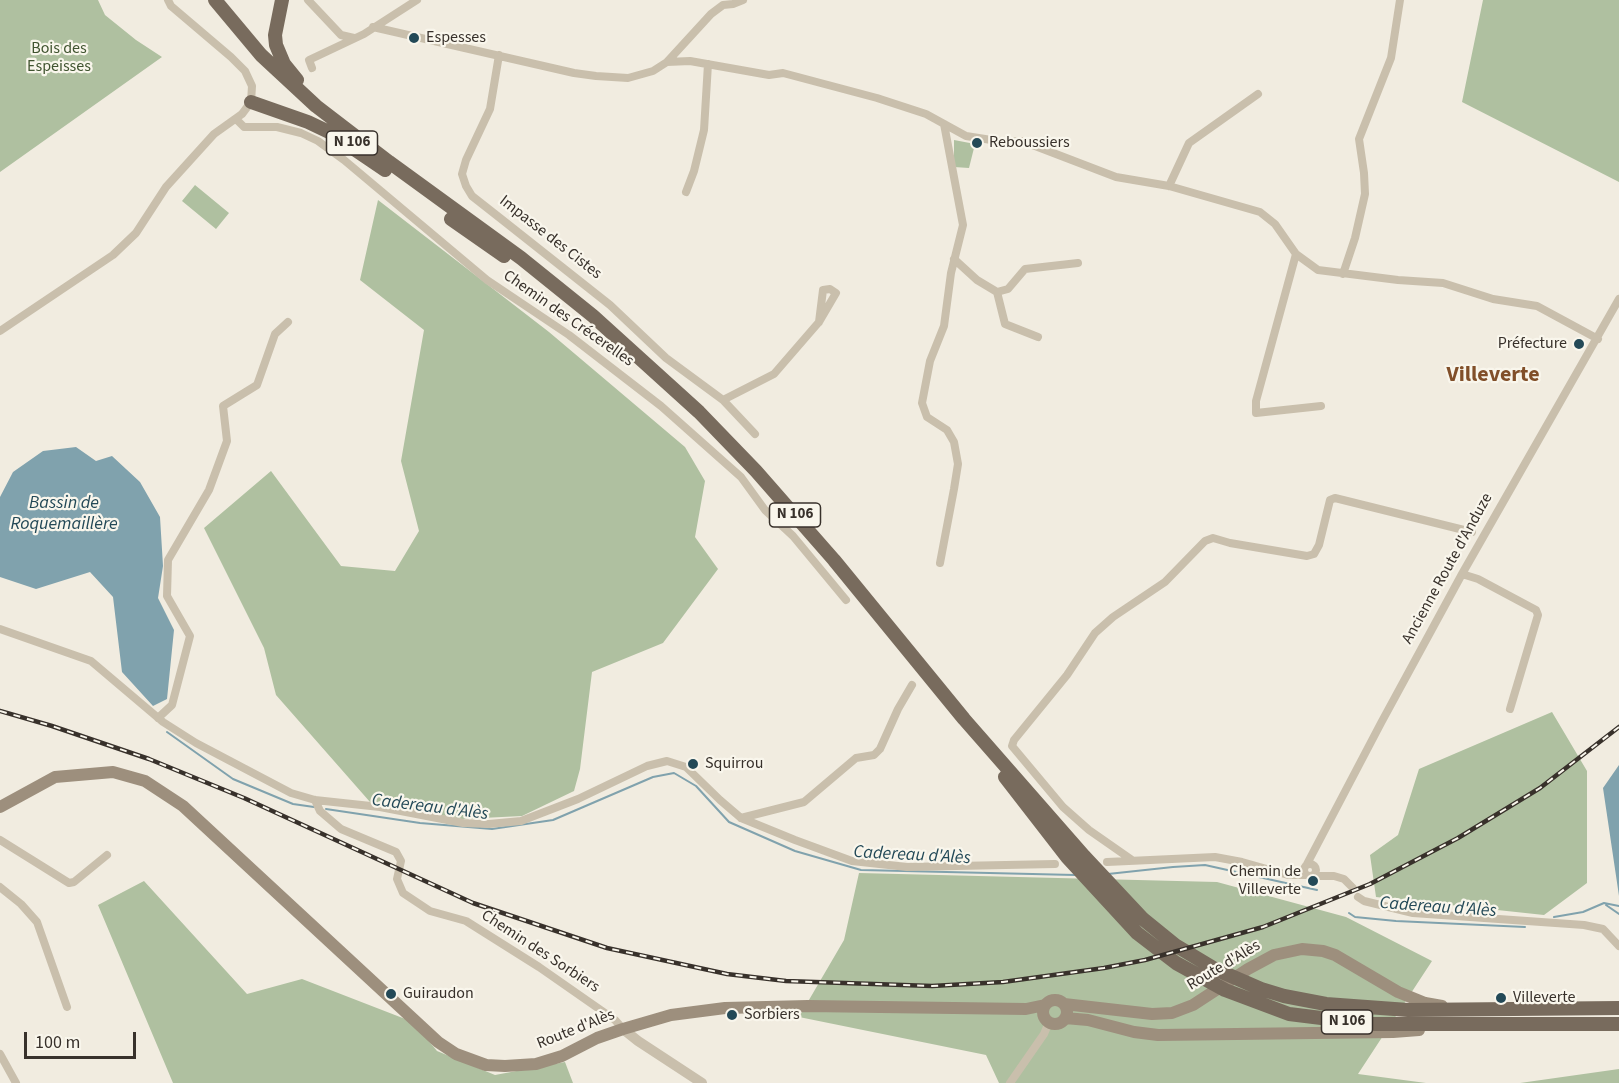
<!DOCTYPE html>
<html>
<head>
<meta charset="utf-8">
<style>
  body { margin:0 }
  #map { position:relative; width:1619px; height:1083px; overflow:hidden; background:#f1ece0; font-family:"Source Sans 3",sans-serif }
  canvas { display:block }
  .scale { position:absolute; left:24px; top:1032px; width:112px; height:27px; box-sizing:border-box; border:3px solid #38312b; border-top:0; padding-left:8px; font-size:18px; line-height:21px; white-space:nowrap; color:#38312b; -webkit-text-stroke:4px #f9f6ec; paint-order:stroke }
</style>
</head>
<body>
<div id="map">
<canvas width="1619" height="1083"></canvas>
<div class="scale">100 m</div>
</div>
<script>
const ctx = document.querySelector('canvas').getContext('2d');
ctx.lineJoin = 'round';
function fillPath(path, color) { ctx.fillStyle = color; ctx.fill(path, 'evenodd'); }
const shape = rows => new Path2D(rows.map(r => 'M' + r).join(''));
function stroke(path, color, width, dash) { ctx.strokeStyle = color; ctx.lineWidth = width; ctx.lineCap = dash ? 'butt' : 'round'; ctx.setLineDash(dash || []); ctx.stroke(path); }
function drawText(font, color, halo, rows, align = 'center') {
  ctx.font = font + ' "Source Sans 3",sans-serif'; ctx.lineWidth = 4.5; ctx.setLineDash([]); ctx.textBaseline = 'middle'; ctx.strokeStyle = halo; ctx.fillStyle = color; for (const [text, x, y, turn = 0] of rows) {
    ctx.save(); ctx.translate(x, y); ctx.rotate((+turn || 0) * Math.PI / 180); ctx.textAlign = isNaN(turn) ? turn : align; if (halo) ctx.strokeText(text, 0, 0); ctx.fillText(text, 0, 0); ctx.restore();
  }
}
const green = shape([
  [0,0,98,0,105,15,136,40,162,57,0,172],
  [1483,0,1619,0,1619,182,1462,102],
  [954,140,975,144,969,168,954,167],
  [195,185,229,213,216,229,182,201],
  [378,200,549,332,685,447,705,481,695,537,718,569,663,643,592,672,580,769,574,791,522,816,462,819,370,802,276,695,264,648,204,528,271,471,341,566,395,571,419,531,401,461,424,330,360,280],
  [1552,712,1587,771,1587,883,1544,915,1376,897,1370,855,1398,835,1419,769],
  [859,873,1217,882,1346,917,1432,961,1358,1074,1426,1083,999,1083,986,1055,799,1017,844,940],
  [144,881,247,994,302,979,413,1022,437,1051,495,1075,565,1062,573,1083,173,1083,98,905],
  [1619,1069,1619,1083,1520,1083]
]);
const water = shape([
  [76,447,96,461,112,456,140,482,160,517,163,566,158,598,174,630,167,699,153,706,122,672,113,597,90,572,36,589,0,577,0,497,13,472,43,451],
  [1619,765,1619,896,1603,788]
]);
const stream = shape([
  [167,732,233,779,293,804,314,807],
  [326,809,420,823,492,829,553,820,653,777,674,773,696,786,729,822,795,851,861,870,1075,875],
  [1108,874,1173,867,1205,865,1317,890],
  [1606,905,1619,914],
  [1349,913,1355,917,1396,921,1525,927],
  [1554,917,1583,912,1604,903,1619,906]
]);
const minor = shape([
  [308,0,341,35,354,38],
  [373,27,574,73,596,76,628,78,653,71,667,62,690,61,769,75,783,73,877,98,926,114,966,136,1004,142,1022,141,1116,177,1169,186,1260,212,1275,224,1296,254,1318,270,1398,280,1443,283,1493,299,1537,306,1598,339],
  [499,55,490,109,466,160,462,174,466,186,472,196,500,218,610,305,666,358,723,400,774,374,819,322,836,293,830,289,823,290,819,322],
  [667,62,711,14,723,5,733,4,743,0],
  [312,68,309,60,364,34,417,0],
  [236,119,244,127,277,127,301,133,318,141,344,160,487,280,569,335,661,406,741,477,765,510,793,536,846,600],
  [1169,186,1189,143,1258,94],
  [686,192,694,171,704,130,708,64],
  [1296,254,1256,401,1256,413,1321,406],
  [954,259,977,280,997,292,1008,289,1025,269,1078,263],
  [1343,274,1355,238,1365,194,1364,173,1359,139,1391,58,1400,0],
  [997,292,1005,324,1038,337],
  [0,331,113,255,136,233,166,187,214,134,242,114,251,102,252,86,245,71,231,57,171,6,168,0],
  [723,400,755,434],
  [940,563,954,489,958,464,954,442,947,430,927,417,922,403,930,361,944,326,951,273,963,225,944,124],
  [1462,574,1478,579,1536,610,1538,615,1510,709],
  [0,629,91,661,163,722,196,743,291,793,315,800,380,807,463,823,489,824,521,821,578,799,647,766,667,761,686,767,720,800,741,818,795,840,852,861,907,867,1055,864],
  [158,718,172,705,190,636,167,596,168,560,209,490,227,441,223,406,257,385,275,334,288,322],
  [315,800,320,811,341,829,396,852,401,861,397,879,403,893,430,911,466,921,539,967,615,1020,623,1029],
  [741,818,804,802,856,758,874,755,880,749,898,709,912,685],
  [0,840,69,883,74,882,107,855],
  [1132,860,1089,830,1063,807,1012,746,1014,740,1067,675,1095,633,1113,617,1165,582,1205,541,1213,538,1230,543,1307,556,1314,554,1319,545,1330,500,1335,498,1472,532],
  [1107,862,1215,857,1242,862,1288,875,1306,875],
  '1304 870a6 6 0 1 1 12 0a6 6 0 1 1-12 0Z',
  [1307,864,1381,723,1462,574,1619,299],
  [1312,876,1334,876,1344,879,1353,888],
  [0,887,21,904,37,922,67,1007],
  [1358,897,1364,901,1413,913,1584,925,1603,929,1619,946],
  [0,1054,16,1083],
  [1010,1083,1044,1034,1049,1022]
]);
const tertiary = shape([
  [623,1029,638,1041,702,1083]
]);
const secondary = shape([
  [0,807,55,777,113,772,145,781,183,806,438,1042,456,1054,486,1065,505,1066,536,1064,562,1056,597,1038,623,1029,671,1015,725,1008,808,1006,1026,1009,1045,1005],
  '1043 1012a12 12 0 1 1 24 0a12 12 0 1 1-24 0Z',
  [1064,1004,1152,1014,1172,1013,1193,1005,1248,969,1274,955,1302,949,1323,951,1335,955,1398,992,1425,1003,1442,1006],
  [1065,1018,1088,1020,1134,1032,1158,1035,1393,1032,1419,1030]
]);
const primary = shape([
  [215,0,261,55,316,106,389,162,521,258,593,316,699,412,756,471,834,560,964,719,1084,856,1143,919,1175,945,1215,969,1261,989,1284,996,1326,1004,1408,1010,1619,1008],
  [282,0,275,35,276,45,284,64,297,80],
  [251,102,308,122,329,132,385,170],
  [451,219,504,256],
  [1005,777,1067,857,1137,933,1176,963,1225,990,1289,1014,1370,1024,1619,1024]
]);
const rail = shape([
  [0,711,52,726,149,759,244,798,473,903,607,948,727,974,786,981,932,986,1003,982,1104,968,1145,960,1263,927,1370,884,1458,838,1540,788,1619,727]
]);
const markers = [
  [414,38,6,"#234957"],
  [977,143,6,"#234957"],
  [1579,344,6,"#234957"],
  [693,764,6,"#234957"],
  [1313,881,6,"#234957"],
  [391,994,6,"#234957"],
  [1501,998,6,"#234957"],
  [732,1015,6,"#234957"]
];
const shields = [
  [352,143,51],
  [795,515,51],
  [1347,1022,51]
];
const shieldNames = [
  ["N 106",352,143],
  ["N 106",795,515],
  ["N 106",1347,1022]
];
const poiNames = [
  ["Espesses",426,38],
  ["Reboussiers",989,143],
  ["Préfecture",1567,344,"right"],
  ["Squirrou",705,764],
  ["Chemin de",1301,872,"right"],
  ["Villeverte",1301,890,"right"],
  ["Guiraudon",403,994],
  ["Villeverte",1513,998],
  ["Sorbiers",744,1015]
];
const parkNames = [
  ["Bois des",59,49],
  ["Espeisses",59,67]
];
const streetNames = [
  ["Impasse des Cistes",550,238,38],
  ["Chemin des Crécerelles",568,319,35],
  ["Ancienne Route d'Anduze",1448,569,-61],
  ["Chemin des Sorbiers",540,952,33],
  ["Route d'Alès",1224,966,-31],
  ["Route d'Alès",576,1030,-22]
];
const waterNames = [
  ["Bassin de",64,504],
  ["Roquemaillère",64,525],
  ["Cadereau d'Alès",430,808,7],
  ["Cadereau d'Alès",912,856,3],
  ["Cadereau d'Alès",1438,908,4]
];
const districtNames = [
  ["Villeverte",1493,376]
];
fillPath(green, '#afc0a0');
fillPath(water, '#80a2ad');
stroke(stream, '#80a2ad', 2);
stroke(minor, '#c9bfac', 8);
stroke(tertiary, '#c9bfac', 10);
stroke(secondary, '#9d8f7d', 12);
stroke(primary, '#786b5d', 14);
stroke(rail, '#38312b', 4.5);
stroke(rail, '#f9f6ec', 2, [7]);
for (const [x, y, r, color] of markers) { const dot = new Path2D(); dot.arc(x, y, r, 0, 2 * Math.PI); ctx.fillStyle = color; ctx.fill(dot); stroke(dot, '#f9f6ec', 2); }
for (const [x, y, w] of shields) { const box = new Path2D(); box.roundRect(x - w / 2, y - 12, w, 24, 4.5); ctx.fillStyle = '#f9f6ec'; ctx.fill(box); stroke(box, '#38312b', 1.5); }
drawText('bold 15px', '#38312b', null, shieldNames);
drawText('16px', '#38312b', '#f9f6ec', poiNames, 'left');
drawText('16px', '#405430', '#f9f6ec', parkNames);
drawText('16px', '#38312b', '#f9f6ec', streetNames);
drawText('italic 18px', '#234957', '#f9f6ec', waterNames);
drawText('bold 22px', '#814f29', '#f9f6ec', districtNames);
</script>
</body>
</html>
